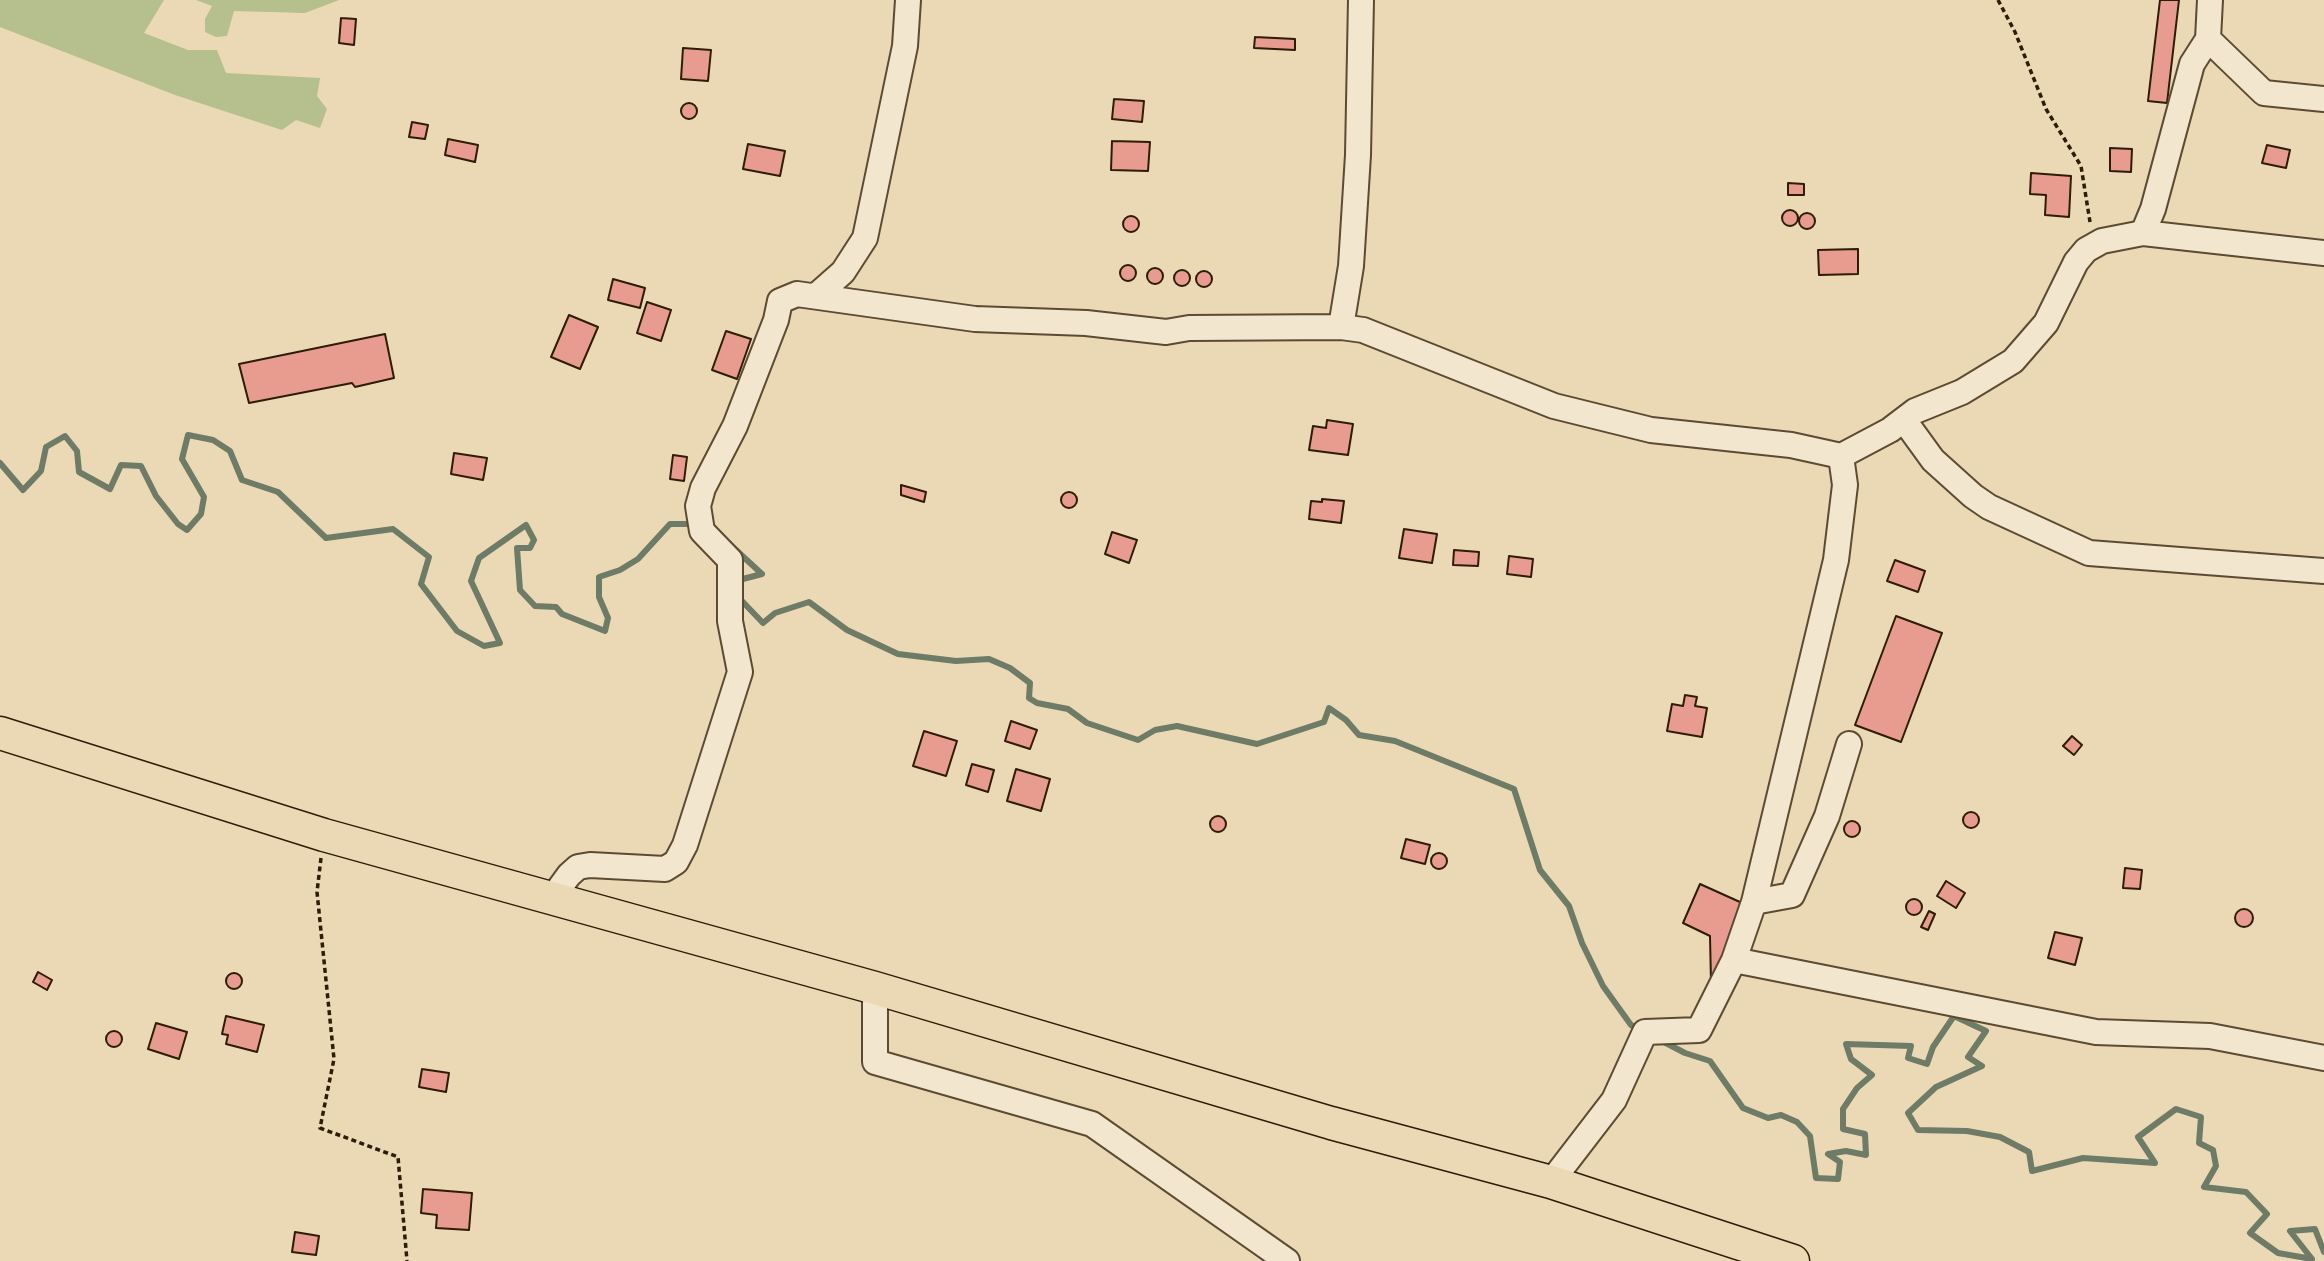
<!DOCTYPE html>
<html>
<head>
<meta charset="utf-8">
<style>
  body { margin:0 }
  canvas { display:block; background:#ebd8b4 }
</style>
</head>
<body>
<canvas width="2324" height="1261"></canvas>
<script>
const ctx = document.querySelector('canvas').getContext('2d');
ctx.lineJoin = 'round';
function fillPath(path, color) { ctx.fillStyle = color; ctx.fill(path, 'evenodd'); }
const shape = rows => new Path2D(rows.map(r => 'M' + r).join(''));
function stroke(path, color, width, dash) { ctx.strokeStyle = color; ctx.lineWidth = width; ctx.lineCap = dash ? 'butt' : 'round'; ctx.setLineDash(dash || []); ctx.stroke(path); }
const green = shape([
  [0,0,164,0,144,33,188,50,217,50,226,73,320,78,317,96,327,109,320,128,296,120,282,130,175,95,0,27],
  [196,0,339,0,305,13,234,11,227,36,216,37,205,32,205,19,212,6]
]);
const stream = shape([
  [0,463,23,490,41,471,46,447,65,436,77,451,79,472,110,489,121,465,141,466,156,496,178,524,187,530,201,514,204,497,182,459,188,435,213,440,230,451,242,480,278,492,326,538,393,529,429,557,421,584,457,631,484,646,500,643,471,581,479,558,526,525,534,540,530,548,517,548,520,590,535,606,556,607,562,614,605,631,608,618,599,597,599,577,620,570,638,559,670,524,697,524],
  [724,539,762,574,739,580,739,584],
  [741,595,741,600,763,623,775,613,809,602,847,630,898,654,956,661,989,659,1010,668,1030,683,1029,698,1037,703,1068,709,1087,723,1138,740,1155,730,1177,726,1257,744,1324,722,1329,708,1346,720,1359,735,1395,741,1514,789,1540,870,1569,906,1582,943,1603,986,1631,1025,1641,1030],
  [1660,1040,1685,1053,1710,1061,1743,1108,1768,1118,1781,1115,1797,1122,1810,1136,1816,1178,1838,1179,1840,1162,1828,1154,1846,1151,1866,1155,1865,1134,1843,1129,1843,1109,1857,1088,1872,1075,1851,1059,1846,1044,1911,1046,1908,1058,1927,1064,1933,1047,1954,1016,1986,1031,1968,1057,1982,1066,1936,1087,1908,1113,1918,1130,1967,1131,2000,1137,2029,1152,2032,1171,2083,1158,2155,1163,2138,1137,2176,1109,2201,1117,2199,1143,2213,1150,2216,1166,2204,1187,2246,1192,2267,1214,2250,1233,2278,1253,2312,1259,2290,1231,2315,1229,2324,1252]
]);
const building = shape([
  [2160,0,2179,0,2167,103,2148,101,2160,0],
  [341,18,356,19,354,45,339,43,341,18],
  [1255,37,1295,39,1295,50,1254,48,1255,37],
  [683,48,711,50,708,81,681,79,683,48],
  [1114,99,1144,101,1142,122,1112,119,1114,99],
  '681 111a8 8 0 1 1 16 0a8 8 0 1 1-16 0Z',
  [412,122,428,125,425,139,409,137,412,122],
  [448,139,478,145,475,162,445,155,448,139],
  [1112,141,1150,142,1148,171,1111,170,1112,141],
  [748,144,785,151,780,176,743,169,748,144],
  [2267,145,2290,150,2286,168,2262,163,2267,145],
  [2110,148,2132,149,2131,172,2110,171,2110,148],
  [2031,173,2071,176,2069,217,2045,215,2046,195,2030,194,2031,173],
  [1788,183,1804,184,1804,195,1788,195,1788,183],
  '1782 218a8 8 0 1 1 16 0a8 8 0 1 1-16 0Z',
  '1799 221a8 8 0 1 1 16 0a8 8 0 1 1-16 0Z',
  '1123 224a8 8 0 1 1 16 0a8 8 0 1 1-16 0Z',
  [1858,249,1858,274,1819,275,1818,250,1858,249],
  '1120 273a8 8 0 1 1 16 0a8 8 0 1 1-16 0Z',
  '1147 276a8 8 0 1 1 16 0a8 8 0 1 1-16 0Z',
  '1174 278a8 8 0 1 1 16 0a8 8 0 1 1-16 0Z',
  '1196 279a8 8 0 1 1 16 0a8 8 0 1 1-16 0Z',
  [613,279,645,288,640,308,608,300,613,279],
  [647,302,671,310,661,341,637,333,647,302],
  [569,315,598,327,580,369,551,357,569,315],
  [726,331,751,339,737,379,712,370,726,331],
  [385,334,394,378,355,387,352,383,249,403,239,364,385,334],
  [1327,420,1353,424,1348,455,1309,450,1313,426,1326,428,1327,420],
  [454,453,487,458,483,480,451,474,454,453],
  [673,455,687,457,684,481,670,479,673,455],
  [901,485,926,492,924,502,901,495,901,485],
  '1061 500a8 8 0 1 1 16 0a8 8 0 1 1-16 0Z',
  [1322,499,1344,501,1341,523,1309,519,1311,501,1322,502,1322,499],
  [1404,529,1437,534,1432,563,1399,558,1404,529],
  [1112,532,1137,540,1129,563,1105,554,1112,532],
  [1454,550,1479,552,1478,566,1453,565,1454,550],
  [1509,556,1533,559,1531,577,1507,574,1509,556],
  [1895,560,1925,571,1918,592,1887,581,1895,560],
  [1896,616,1942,633,1901,742,1855,725,1896,616],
  [1685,695,1697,697,1695,706,1707,708,1702,737,1667,731,1672,704,1683,706,1685,695],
  [1011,721,1037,730,1030,749,1005,741,1011,721],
  [924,731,957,741,946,776,913,766,924,731],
  [2072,736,2082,745,2074,755,2063,746,2072,736],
  [972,764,994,770,988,792,966,785,972,764],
  [1016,769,1050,779,1041,811,1007,801,1016,769],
  '1963 820a8 8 0 1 1 16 0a8 8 0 1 1-16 0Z',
  '1210 824a8 8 0 1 1 16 0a8 8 0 1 1-16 0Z',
  '1844 829a8 8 0 1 1 16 0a8 8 0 1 1-16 0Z',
  [1406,839,1430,845,1425,864,1401,858,1406,839],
  '1431 861a8 8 0 1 1 16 0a8 8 0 1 1-16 0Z',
  [2125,868,2142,870,2140,889,2123,888,2125,868],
  [1946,881,1965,893,1956,908,1937,896,1946,881],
  [1700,884,1751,907,1711,983,1710,936,1683,923,1700,884],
  '1906 907a8 8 0 1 1 16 0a8 8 0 1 1-16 0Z',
  '2235 918a9 9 0 1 1 18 0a9 9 0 1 1-18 0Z',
  [1929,911,1935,914,1928,930,1921,927,1929,911],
  [2055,932,2082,938,2075,965,2048,958,2055,932],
  [38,972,52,980,47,990,33,982,38,972],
  '226 981a8 8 0 1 1 16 0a8 8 0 1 1-16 0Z',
  [226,1016,264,1025,257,1052,226,1044,228,1035,222,1034,226,1016],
  [156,1023,187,1032,179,1059,148,1049,156,1023],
  '106 1039a8 8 0 1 1 16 0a8 8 0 1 1-16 0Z',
  [422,1069,449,1073,446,1092,419,1087,422,1069],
  [423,1189,472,1193,469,1230,436,1228,437,1215,421,1213,423,1189],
  [295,1232,319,1236,316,1255,292,1252,295,1232]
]);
const path = shape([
  [1998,0,2015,32,2046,109,2081,166,2090,222],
  [321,858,317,892,334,1059,320,1128,398,1157,407,1261]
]);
const minor = shape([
  [2208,39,2264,93,2324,99],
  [2143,233,2153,209,2192,64,2208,39,2210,0],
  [817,295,843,272,865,238,905,46,908,0],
  [1341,327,1351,266,1358,155,1361,0],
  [1904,420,1933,460,1973,496,1989,507,2089,553,2324,571],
  [553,897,569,875,578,867,590,865,665,869,676,862,685,845,740,672,730,621,730,560,702,531,698,506,703,488,735,426,776,320,780,301,797,294,975,319,1086,323,1166,332,1189,328,1341,327,1363,330,1554,406,1651,430,1791,445,1841,456,1890,430,1915,411,1962,392,2013,361,2046,323,2076,262,2086,250,2102,241,2143,233,2324,253],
  [1754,902,1792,895,1827,816,1849,744],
  [1734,960,2096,1032,2210,1036,2324,1058],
  [875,988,875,1062,1092,1124,1287,1261],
  [1551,1182,1614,1100,1645,1032,1699,1030,1734,960,1754,902,1836,560,1845,485,1841,456]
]);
const major = shape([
  [0,733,324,835,875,988,1331,1123,1551,1182,1793,1261]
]);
fillPath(green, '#b6bf8e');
stroke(stream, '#6e7b67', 6);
fillPath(building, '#e79c8f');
stroke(building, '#2d1c06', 2);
stroke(minor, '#5c4b32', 28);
stroke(major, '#2d1c06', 35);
stroke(path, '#2d1c06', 3.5, [5, 3.5]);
stroke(minor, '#f2e6ce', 24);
stroke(major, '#ebd8b4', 32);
</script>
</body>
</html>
